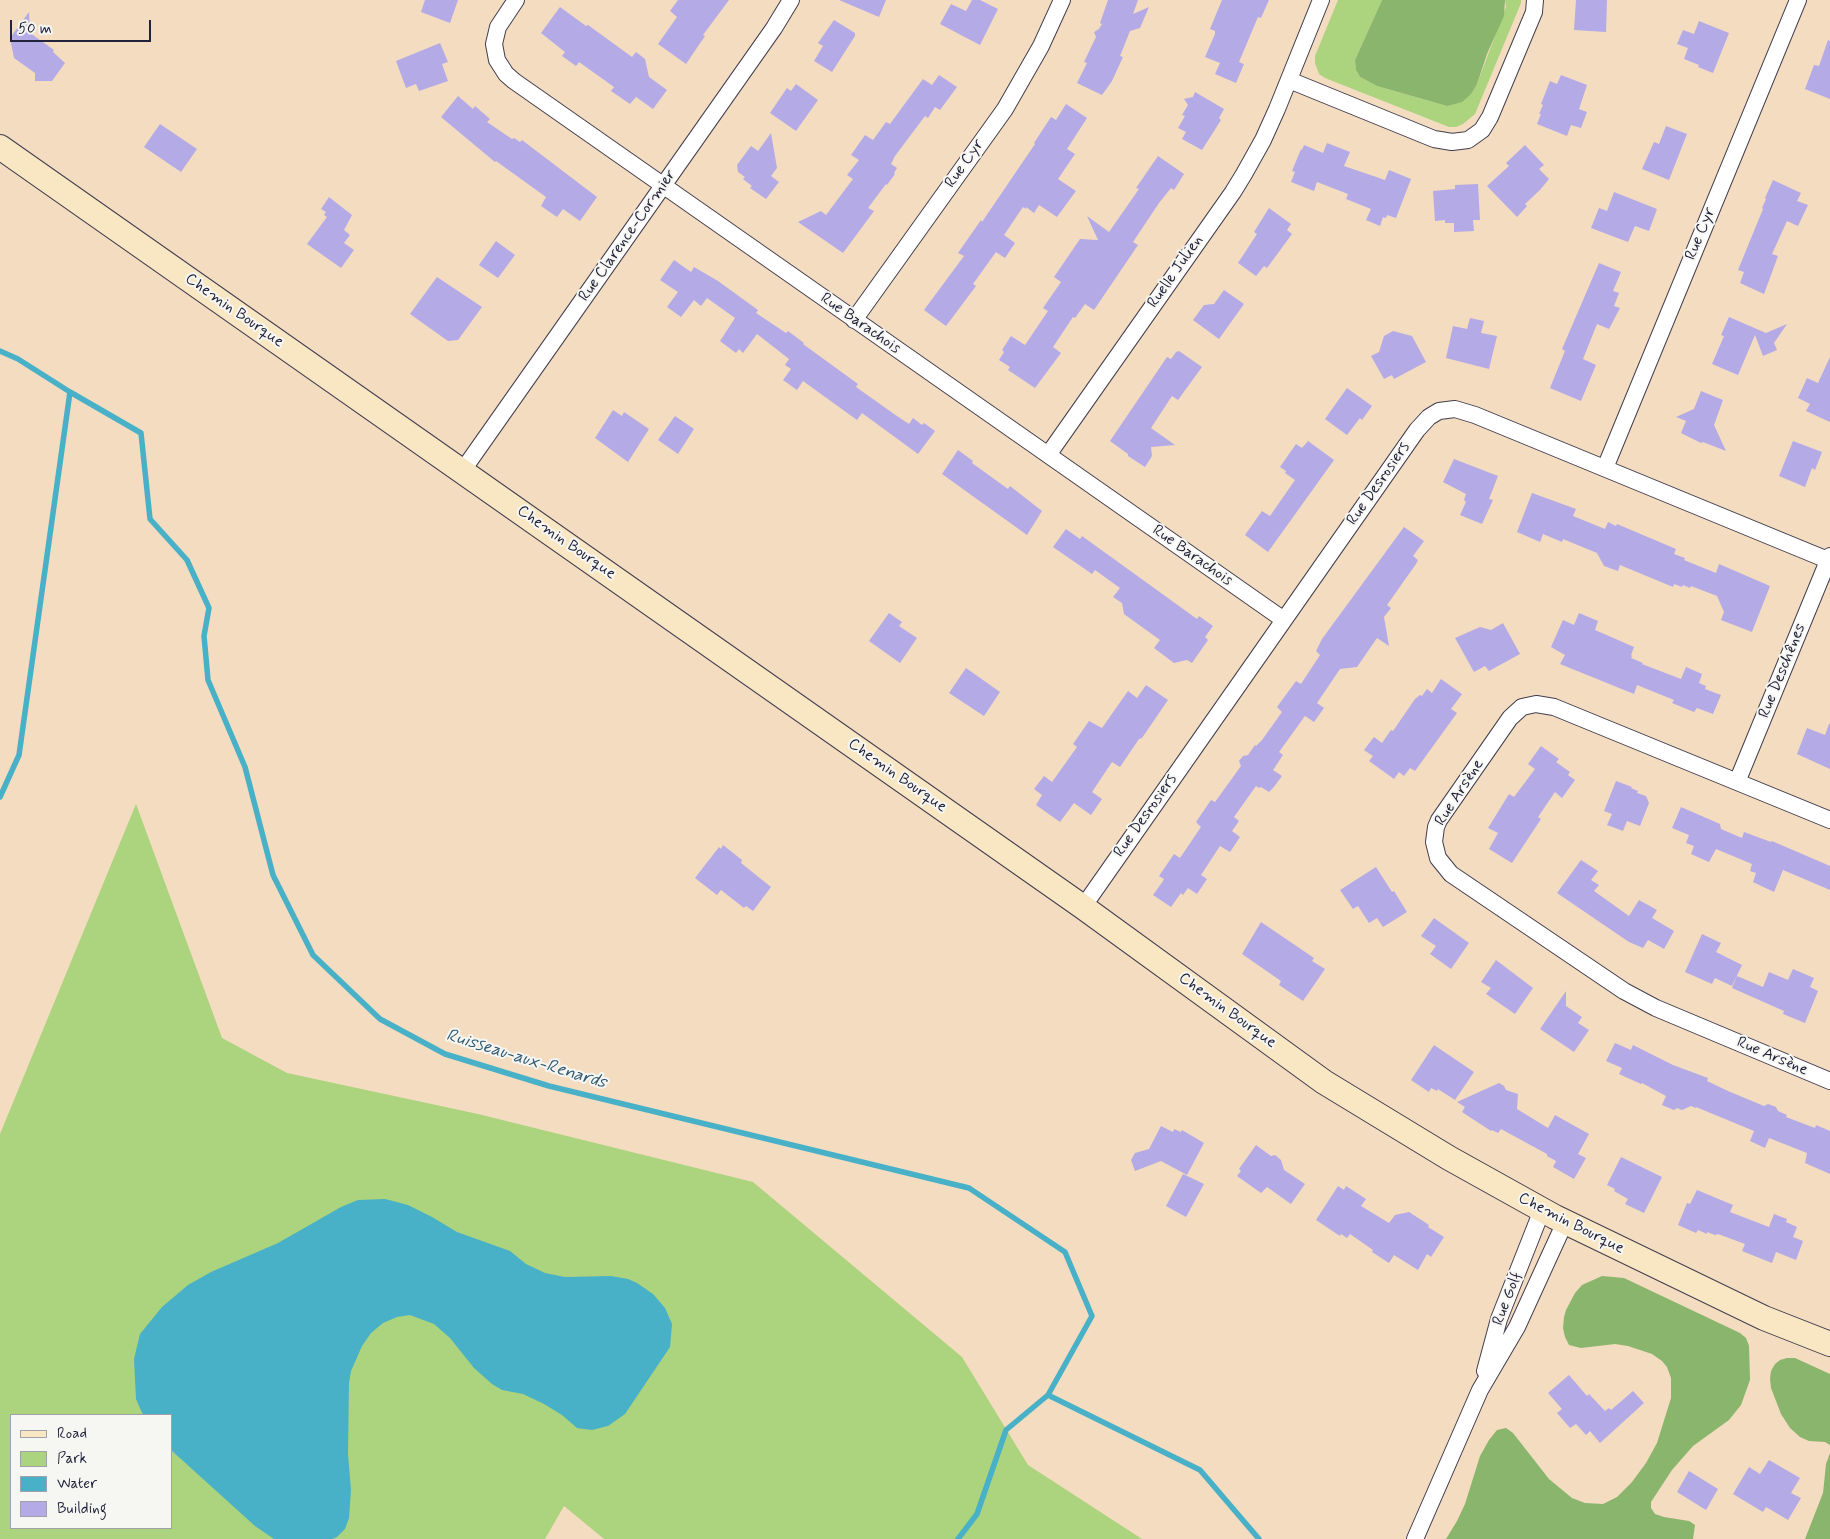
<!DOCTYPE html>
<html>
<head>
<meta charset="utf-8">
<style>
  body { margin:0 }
  #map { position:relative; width:1830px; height:1539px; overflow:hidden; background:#f4dcc1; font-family:Mynerve,sans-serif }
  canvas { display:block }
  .legend { position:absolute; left:10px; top:1414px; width:162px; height:115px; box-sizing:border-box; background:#f6f6f2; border:1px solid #a1a1a9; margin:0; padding:6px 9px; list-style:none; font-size:15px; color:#22223b }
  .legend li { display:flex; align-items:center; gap:10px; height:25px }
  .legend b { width:25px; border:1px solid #a1a1a9 }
  .scale { position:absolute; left:10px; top:20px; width:141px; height:22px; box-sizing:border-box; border:2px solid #22223b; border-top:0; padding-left:6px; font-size:15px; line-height:18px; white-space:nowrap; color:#22223b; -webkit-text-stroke:4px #f6f6f2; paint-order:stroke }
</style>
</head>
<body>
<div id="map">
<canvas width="1830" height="1539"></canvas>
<ul class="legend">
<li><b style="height:6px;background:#f9e7c3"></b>Road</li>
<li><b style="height:14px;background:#acd37d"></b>Park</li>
<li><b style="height:14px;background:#48b1c7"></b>Water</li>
<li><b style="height:14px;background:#b4aae6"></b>Building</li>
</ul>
<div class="scale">50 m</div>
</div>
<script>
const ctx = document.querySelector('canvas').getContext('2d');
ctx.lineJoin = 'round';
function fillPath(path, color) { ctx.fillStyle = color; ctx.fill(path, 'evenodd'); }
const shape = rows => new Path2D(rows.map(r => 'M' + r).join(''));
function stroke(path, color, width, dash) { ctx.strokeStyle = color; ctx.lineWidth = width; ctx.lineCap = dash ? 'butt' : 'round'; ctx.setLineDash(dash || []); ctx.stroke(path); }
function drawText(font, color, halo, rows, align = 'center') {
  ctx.font = font + ' Mynerve,sans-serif'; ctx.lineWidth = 4; ctx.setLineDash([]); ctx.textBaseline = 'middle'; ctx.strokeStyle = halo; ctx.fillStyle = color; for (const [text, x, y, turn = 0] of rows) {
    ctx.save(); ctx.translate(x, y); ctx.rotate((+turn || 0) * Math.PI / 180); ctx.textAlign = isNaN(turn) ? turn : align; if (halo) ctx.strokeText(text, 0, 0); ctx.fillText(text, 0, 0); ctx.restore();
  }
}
const green = shape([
  [1338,0,1382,0,1355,60,1356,70,1360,77,1377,86,1447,106,1477,84,1506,7,1505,0,1521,0,1521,3,1475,114,1463,124,1456,127,1449,127,1325,78,1319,74,1315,63,1315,56],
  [136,804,222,1038,287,1073,478,1114,753,1182,962,1357,1028,1465,1142,1539,604,1539,564,1506,545,1539,0,1539,0,1134],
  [11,1415,171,1415,171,1528,11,1528]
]);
const forest = shape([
  [1382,0,1505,0,1504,16,1487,54,1477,84,1471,94,1462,102,1447,106,1377,86,1360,77,1356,70,1355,60],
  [1602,1276,1624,1278,1740,1333,1746,1338,1749,1346,1750,1380,1741,1405,1729,1420,1693,1446,1672,1470,1651,1502,1651,1508,1655,1514,1664,1517,1689,1521,1695,1525,1693,1539,1446,1539,1457,1521,1465,1504,1480,1456,1489,1440,1497,1430,1506,1428,1513,1433,1549,1479,1572,1498,1585,1503,1603,1504,1617,1497,1632,1482,1646,1463,1657,1443,1671,1398,1671,1378,1667,1367,1662,1361,1652,1354,1628,1346,1615,1344,1581,1348,1569,1345,1565,1337,1563,1328,1564,1317,1566,1310,1575,1293,1582,1285],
  [1787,1358,1795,1358,1830,1374,1830,1445,1825,1442,1809,1441,1800,1437,1790,1428,1781,1414,1771,1388,1770,1379,1771,1371,1775,1364,1780,1360],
  [1830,1453,1830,1539,1805,1539,1823,1493,1826,1464]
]);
const water = shape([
  [385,1199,408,1205,432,1217,457,1232,510,1251,526,1264,545,1273,565,1277,611,1276,628,1279,637,1283,653,1294,665,1308,672,1324,670,1347,625,1414,608,1426,592,1430,577,1428,562,1415,544,1404,523,1394,502,1390,492,1384,474,1368,450,1338,434,1324,410,1315,397,1317,383,1323,371,1333,362,1346,351,1371,349,1383,348,1454,351,1490,349,1518,345,1529,337,1537,332,1539,274,1539,255,1526,171,1450,171,1415,143,1415,136,1399,134,1359,140,1334,162,1307,188,1285,211,1272,278,1243,341,1207,358,1200]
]);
const stream = shape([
  [0,351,18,359,70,392,141,433,150,519,187,560,209,608,204,636,208,680,245,767,273,875,313,955,380,1019,445,1054,549,1086,969,1188,1065,1252,1092,1316,1048,1395,1006,1430,977,1514,958,1539],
  [0,797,19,755,70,392],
  [1048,1395,1200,1470,1259,1539]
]);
const building = shape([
  [425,0,458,0,450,23,421,12],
  [678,0,729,0,703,35,705,36,686,64,658,44,677,17,670,11],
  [839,0,886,0,879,17],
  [972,0,980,0,998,9,980,45,940,24,951,4,966,11],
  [1108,0,1138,0,1133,14,1149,7,1140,28,1130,31,1120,56,1123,57,1112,81,1102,95,1077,83,1087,63,1084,62,1096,37,1094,32,1099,29,1102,24,1100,23],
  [1222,0,1269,0,1261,18,1258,17,1239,62,1244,64,1236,83,1215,74,1220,63,1205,57,1215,34,1215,31,1210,29],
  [1576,0,1607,0,1606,32,1574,30],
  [560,7,586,26,588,25,632,57,636,52,645,59,649,77,667,90,653,109,636,97,630,104,611,91,614,87,579,62,576,66,562,56,565,52,541,33],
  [29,12,30,33,54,50,53,52,65,63,52,81,35,81,35,73,14,58,10,38],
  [834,20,855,33,855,36,832,72,814,61,823,46,818,43],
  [1699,21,1729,33,1713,73,1698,67,1699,65,1684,59,1688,48,1677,44,1683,30,1694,34],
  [1828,40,1830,41,1830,99,1805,89,1814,65,1819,66],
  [440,43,448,62,442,64,448,81,419,91,416,84,406,88,396,61],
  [939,75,957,87,940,110,935,107,928,118,925,116,895,156,891,164,897,168,894,173,895,174,887,185,886,184,868,208,874,211,843,253,798,222,821,211,826,215,853,179,847,175,859,160,851,155,865,135,873,140,886,122,890,124,923,79,932,85],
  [1561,75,1587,85,1579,109,1587,112,1581,128,1571,125,1567,136,1537,124,1541,114,1539,114,1543,105,1541,104,1550,81,1557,84],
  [796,84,818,100,796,131,770,113,787,88,791,91],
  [1195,92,1224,109,1219,118,1221,120,1202,150,1182,139,1186,132,1178,128,1185,116,1182,115,1188,105,1184,99,1193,97],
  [458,96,473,109,475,106,490,119,487,122,512,139,514,138,520,142,522,140,597,197,580,221,563,209,557,217,541,206,546,197,496,161,495,162,441,117],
  [1066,104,1087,118,1067,149,1075,154,1058,179,1076,191,1057,217,1039,205,1034,213,1026,207,1026,209,1023,207,1004,235,1015,243,1005,258,996,252,973,284,976,286,946,326,924,310,964,256,958,253,981,220,982,222,1035,144,1034,143,1051,117,1056,120],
  [160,124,197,149,181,172,144,147],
  [1666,126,1687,134,1669,180,1642,169,1654,142,1659,144],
  [771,133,777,168,771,176,779,182,766,199,750,188,752,186,743,179,745,177,738,172,737,165,751,146,758,151],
  [1327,143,1350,152,1344,166,1385,180,1389,170,1411,179,1396,218,1387,215,1386,218,1383,217,1380,226,1366,220,1371,209,1346,199,1348,194,1317,182,1314,191,1291,182,1295,172,1292,171,1301,149,1302,150,1304,145,1323,153],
  [1525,145,1544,165,1539,169,1549,179,1540,190,1525,204,1527,206,1517,217,1487,186,1509,166,1506,163],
  [1158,156,1184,174,1174,190,1171,188,1159,203,1133,242,1138,245,1094,310,1085,304,1075,318,1073,317,1053,347,1061,353,1035,388,1008,370,1010,367,999,360,1004,352,1002,350,1011,336,1025,345,1048,311,1043,308,1061,282,1054,277,1080,239,1098,240,1087,216,1109,232,1139,189,1136,188],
  [1773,180,1801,193,1797,201,1808,205,1798,226,1787,221,1772,254,1778,256,1764,294,1740,283,1744,272,1738,270,1763,209,1762,208,1766,199,1765,198],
  [1478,184,1480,220,1473,220,1474,231,1454,232,1454,223,1445,223,1445,220,1435,221,1433,191,1455,189,1455,185],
  [1614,192,1657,209,1649,231,1635,226,1628,242,1591,228,1599,208,1607,211],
  [329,197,352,215,344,230,350,235,344,243,354,250,341,268,307,244,327,217,324,215,326,212,321,209],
  [1269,208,1291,224,1287,230,1292,234,1267,268,1264,266,1256,276,1238,263,1257,234,1254,232],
  [496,241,515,255,498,278,479,265],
  [674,260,691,272,694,267,718,281,758,310,756,313,786,333,788,331,804,343,803,344,858,384,856,387,894,414,909,424,913,418,922,425,924,423,935,431,918,454,862,413,857,420,803,381,797,390,783,380,791,369,785,365,789,359,757,334,743,353,739,349,736,353,720,341,735,318,707,298,701,306,694,300,681,317,667,307,678,292,660,280],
  [1599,263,1621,272,1613,291,1619,293,1614,306,1620,308,1609,329,1597,324,1583,359,1596,365,1581,401,1550,388,1565,351,1562,349],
  [437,277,482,307,458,340,448,341,410,314],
  [1224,290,1244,304,1219,339,1193,320,1204,305,1214,304],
  [1729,317,1766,333,1787,324,1774,343,1777,350,1763,356,1755,335,1738,375,1712,364,1724,336,1721,335],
  [1470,318,1484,321,1481,333,1497,336,1489,369,1446,358,1453,326,1467,329],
  [1393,331,1412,336,1426,362,1394,379,1392,375,1384,379,1371,356,1379,352,1384,336],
  [1179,351,1202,367,1178,400,1172,396,1151,428,1175,445,1151,447,1152,456,1145,467,1128,456,1128,454,1110,441,1167,357,1171,359,1176,352],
  [1830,357,1830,422,1806,411,1810,404,1798,398,1807,378,1818,383],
  [1347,388,1372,406,1362,420,1360,418,1347,435,1325,419],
  [1701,391,1723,400,1714,425,1726,451,1703,442,1701,443,1681,433,1686,421,1676,417,1694,409],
  [613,410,622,416,624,412,649,429,628,462,595,438],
  [675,416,694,429,678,454,658,440],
  [1308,441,1334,460,1268,552,1245,535,1262,511,1270,516,1295,480,1285,473,1286,471,1280,467,1296,444,1302,448],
  [1793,441,1822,452,1815,470,1812,468,1805,487,1779,476],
  [958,450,973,461,972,463,1008,489,1010,486,1042,511,1027,535,942,474],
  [1454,459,1498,476,1489,499,1493,500,1482,524,1460,515,1466,502,1464,500,1466,494,1443,482],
  [1532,493,1576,509,1573,516,1605,529,1608,522,1616,526,1617,524,1676,549,1674,554,1685,558,1684,560,1716,573,1719,564,1770,586,1752,632,1721,620,1724,612,1717,596,1691,586,1690,588,1683,585,1682,587,1674,584,1673,587,1620,565,1618,571,1604,566,1597,553,1563,539,1562,542,1543,534,1540,542,1517,532],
  [1404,527,1424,541,1413,556,1418,560,1416,564,1387,605,1391,608,1384,617,1389,646,1377,638,1357,667,1340,669,1317,703,1324,708,1314,722,1305,716,1279,752,1283,755,1273,770,1282,776,1273,788,1269,792,1261,787,1259,788,1256,786,1234,817,1239,821,1232,831,1240,837,1230,852,1220,846,1201,875,1207,879,1197,894,1188,888,1183,895,1181,893,1171,907,1153,895,1163,881,1164,879,1159,876,1174,854,1180,858,1201,827,1196,822,1211,800,1215,802,1241,766,1239,761,1243,756,1248,755,1255,745,1256,746,1262,740,1282,712,1277,707,1296,681,1301,684,1320,655,1316,651,1322,639],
  [1066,529,1080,539,1082,536,1197,619,1199,616,1213,626,1205,637,1208,640,1192,663,1187,660,1174,663,1154,648,1160,640,1124,614,1122,603,1113,597,1120,588,1095,570,1092,574,1053,547],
  [889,613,902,622,899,626,917,638,900,663,869,641],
  [1579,613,1598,621,1595,630,1634,647,1631,655,1632,656,1631,658,1643,663,1642,664,1681,679,1686,667,1702,674,1699,683,1706,686,1705,689,1721,695,1713,714,1697,708,1694,712,1672,703,1674,700,1637,685,1634,694,1560,664,1565,655,1551,647,1563,620,1574,625],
  [1503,623,1520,654,1489,671,1485,666,1474,672,1455,638,1480,627,1491,630],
  [966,668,1000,692,984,716,949,693],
  [1441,679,1462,694,1451,709,1457,713,1415,771,1410,768,1404,776,1399,772,1394,779,1369,761,1373,756,1364,750,1374,737,1382,743,1391,730,1393,731,1415,699,1420,695,1422,696,1427,689,1432,693],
  [1146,685,1168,700,1142,738,1139,739,1120,767,1112,762,1092,792,1102,799,1091,815,1074,803,1060,822,1036,805,1042,795,1034,789,1044,776,1052,782,1077,747,1073,744,1089,721,1102,728,1128,691,1137,698],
  [1829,724,1830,724,1830,769,1797,754,1807,728,1825,735],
  [1541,746,1559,759,1556,762,1570,772,1568,775,1575,780,1562,798,1555,792,1538,817,1541,819,1512,863,1489,849,1498,833,1488,828,1509,794,1514,797,1535,769,1528,764],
  [1616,781,1632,787,1631,788,1638,791,1637,793,1646,796,1649,803,1640,826,1627,821,1623,831,1607,825,1612,814,1604,811],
  [1681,807,1720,824,1721,829,1742,838,1744,832,1771,842,1772,841,1830,866,1830,890,1783,870,1774,892,1753,882,1756,873,1750,871,1752,864,1716,849,1709,862,1691,854,1694,846,1686,843,1689,835,1672,828],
  [723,845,742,860,741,863,771,887,753,911,746,906,744,908,721,890,717,895,695,878,719,847,721,849],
  [1581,860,1598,871,1591,880,1599,885,1594,891,1629,916,1639,900,1657,910,1652,918,1674,931,1664,949,1648,940,1643,948,1629,942,1557,893],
  [1376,867,1392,892,1394,891,1407,912,1383,927,1377,918,1369,923,1358,906,1353,909,1340,890],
  [1434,918,1469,943,1451,969,1430,954,1436,946,1421,936],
  [1261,922,1314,958,1312,961,1325,969,1303,1001,1279,985,1281,981,1242,954],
  [1702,934,1721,943,1716,952,1742,965,1732,986,1715,978,1712,984,1685,972],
  [1496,960,1533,988,1515,1014,1486,994,1491,988,1481,982],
  [1793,969,1814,978,1810,987,1818,991,1805,1023,1783,1014,1784,1011,1732,988,1737,976,1763,987,1769,972,1788,980],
  [1566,991,1566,1006,1582,1017,1578,1023,1589,1030,1574,1052,1540,1029],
  [1615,1043,1631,1050,1633,1045,1673,1065,1708,1078,1707,1081,1728,1091,1764,1106,1768,1104,1776,1107,1778,1111,1787,1115,1786,1117,1815,1128,1816,1125,1830,1131,1830,1174,1805,1163,1807,1153,1769,1138,1765,1148,1750,1141,1754,1131,1696,1107,1696,1108,1691,1106,1682,1110,1677,1108,1674,1110,1662,1105,1666,1096,1642,1083,1641,1084,1619,1074,1622,1068,1606,1061],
  [1434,1045,1474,1072,1455,1100,1438,1089,1437,1091,1431,1088,1429,1092,1411,1080],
  [1499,1083,1504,1086,1506,1090,1518,1094,1517,1109,1548,1128,1555,1115,1589,1134,1578,1154,1586,1158,1574,1179,1553,1167,1556,1161,1547,1156,1547,1154,1501,1129,1498,1133,1492,1130,1491,1131,1462,1112,1465,1107,1457,1102],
  [1161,1126,1173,1132,1174,1129,1181,1132,1182,1130,1204,1143,1187,1175,1161,1161,1135,1171,1131,1160,1135,1153,1149,1149],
  [1256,1145,1271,1156,1275,1155,1281,1160,1284,1170,1305,1184,1291,1204,1267,1187,1261,1193,1237,1176,1241,1171,1239,1169],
  [1621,1157,1662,1177,1644,1213,1625,1204,1628,1199,1614,1191,1615,1189,1607,1185],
  [1183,1174,1204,1184,1186,1217,1166,1206],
  [1338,1186,1344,1190,1346,1186,1366,1199,1361,1206,1389,1223,1395,1215,1409,1212,1429,1225,1428,1227,1444,1237,1431,1257,1427,1254,1418,1270,1394,1255,1389,1263,1372,1252,1373,1250,1350,1234,1347,1238,1341,1234,1340,1236,1316,1220],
  [1697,1190,1733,1205,1730,1212,1769,1227,1774,1214,1787,1219,1786,1222,1797,1227,1793,1237,1803,1241,1796,1260,1776,1252,1772,1263,1742,1251,1745,1244,1718,1234,1715,1235,1707,1232,1707,1234,1698,1230,1696,1233,1678,1225,1687,1203,1690,1204],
  [1569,1375,1587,1396,1589,1394,1605,1411,1609,1408,1611,1410,1633,1391,1644,1403,1600,1443,1590,1431,1586,1435,1576,1424,1570,1428,1557,1413,1562,1409,1548,1393],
  [1769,1460,1800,1478,1791,1493,1801,1498,1788,1520,1766,1507,1763,1512,1733,1494,1749,1467,1760,1474],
  [1689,1471,1718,1489,1706,1510,1677,1492]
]);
const street = shape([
  [516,0,498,27,494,44,497,60,506,74,514,81,1284,620],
  [1289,80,1434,139,1452,142,1468,140,1482,130,1490,117,1534,12,1535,0],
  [854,320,1005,109,1041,46,1062,0],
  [1048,455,1233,192,1244,174,1263,140,1277,109,1321,0],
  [1605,468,1798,0],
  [463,470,774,28,791,0],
  [1737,782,1830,556],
  [1830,820,1554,707,1536,704,1522,707,1510,718,1439,820,1436,827,1434,842,1438,858,1451,874,1624,991,1656,1008,1830,1081],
  [1083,907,1417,430,1429,417,1439,411,1455,409,1475,415,1830,561],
  [1485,1371,1499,1319,1542,1210],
  [1415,1539,1480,1390,1517,1327,1565,1222]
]);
const secondary = shape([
  [0,147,1083,907,1324,1082,1449,1158,1555,1217,1764,1318,1830,1344]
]);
const streetNames = [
  ["Rue Cyr",965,164,-55],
  ["Rue Cyr",1701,234,-68],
  ["Rue Clarence-Cormier",628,236,-55],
  ["Ruelle Julien",1176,272,-55],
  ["Chemin Bourque",234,311,35],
  ["Rue Barachois",860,324,35],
  ["Rue Desrosiers",1379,484,-55],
  ["Chemin Bourque",566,543,35],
  ["Rue Barachois",1192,556,35],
  ["Rue Deschênes",1783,671,-68],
  ["Chemin Bourque",897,776,35],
  ["Rue Arsène",1460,793,-57],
  ["Rue Desrosiers",1146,816,-55],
  ["Chemin Bourque",1227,1011,36],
  ["Rue Arsène",1772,1057,23],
  ["Chemin Bourque",1571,1224,27],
  ["Rue Golf",1508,1299,-69]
];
const waterNames = [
  ["Ruisseau-aux-Renards",526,1060,17]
];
fillPath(green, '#acd37d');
fillPath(forest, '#89b56c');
fillPath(water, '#48b1c7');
stroke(stream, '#48b1c7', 5.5);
fillPath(building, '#b4aae6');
stroke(street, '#423e4f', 18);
stroke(secondary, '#423e4f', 26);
stroke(street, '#fff', 16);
stroke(secondary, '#f9e7c3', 24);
drawText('16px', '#22223b', '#f6f6f2', streetNames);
drawText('italic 18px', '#315b73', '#f6f6f2', waterNames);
</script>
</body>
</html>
